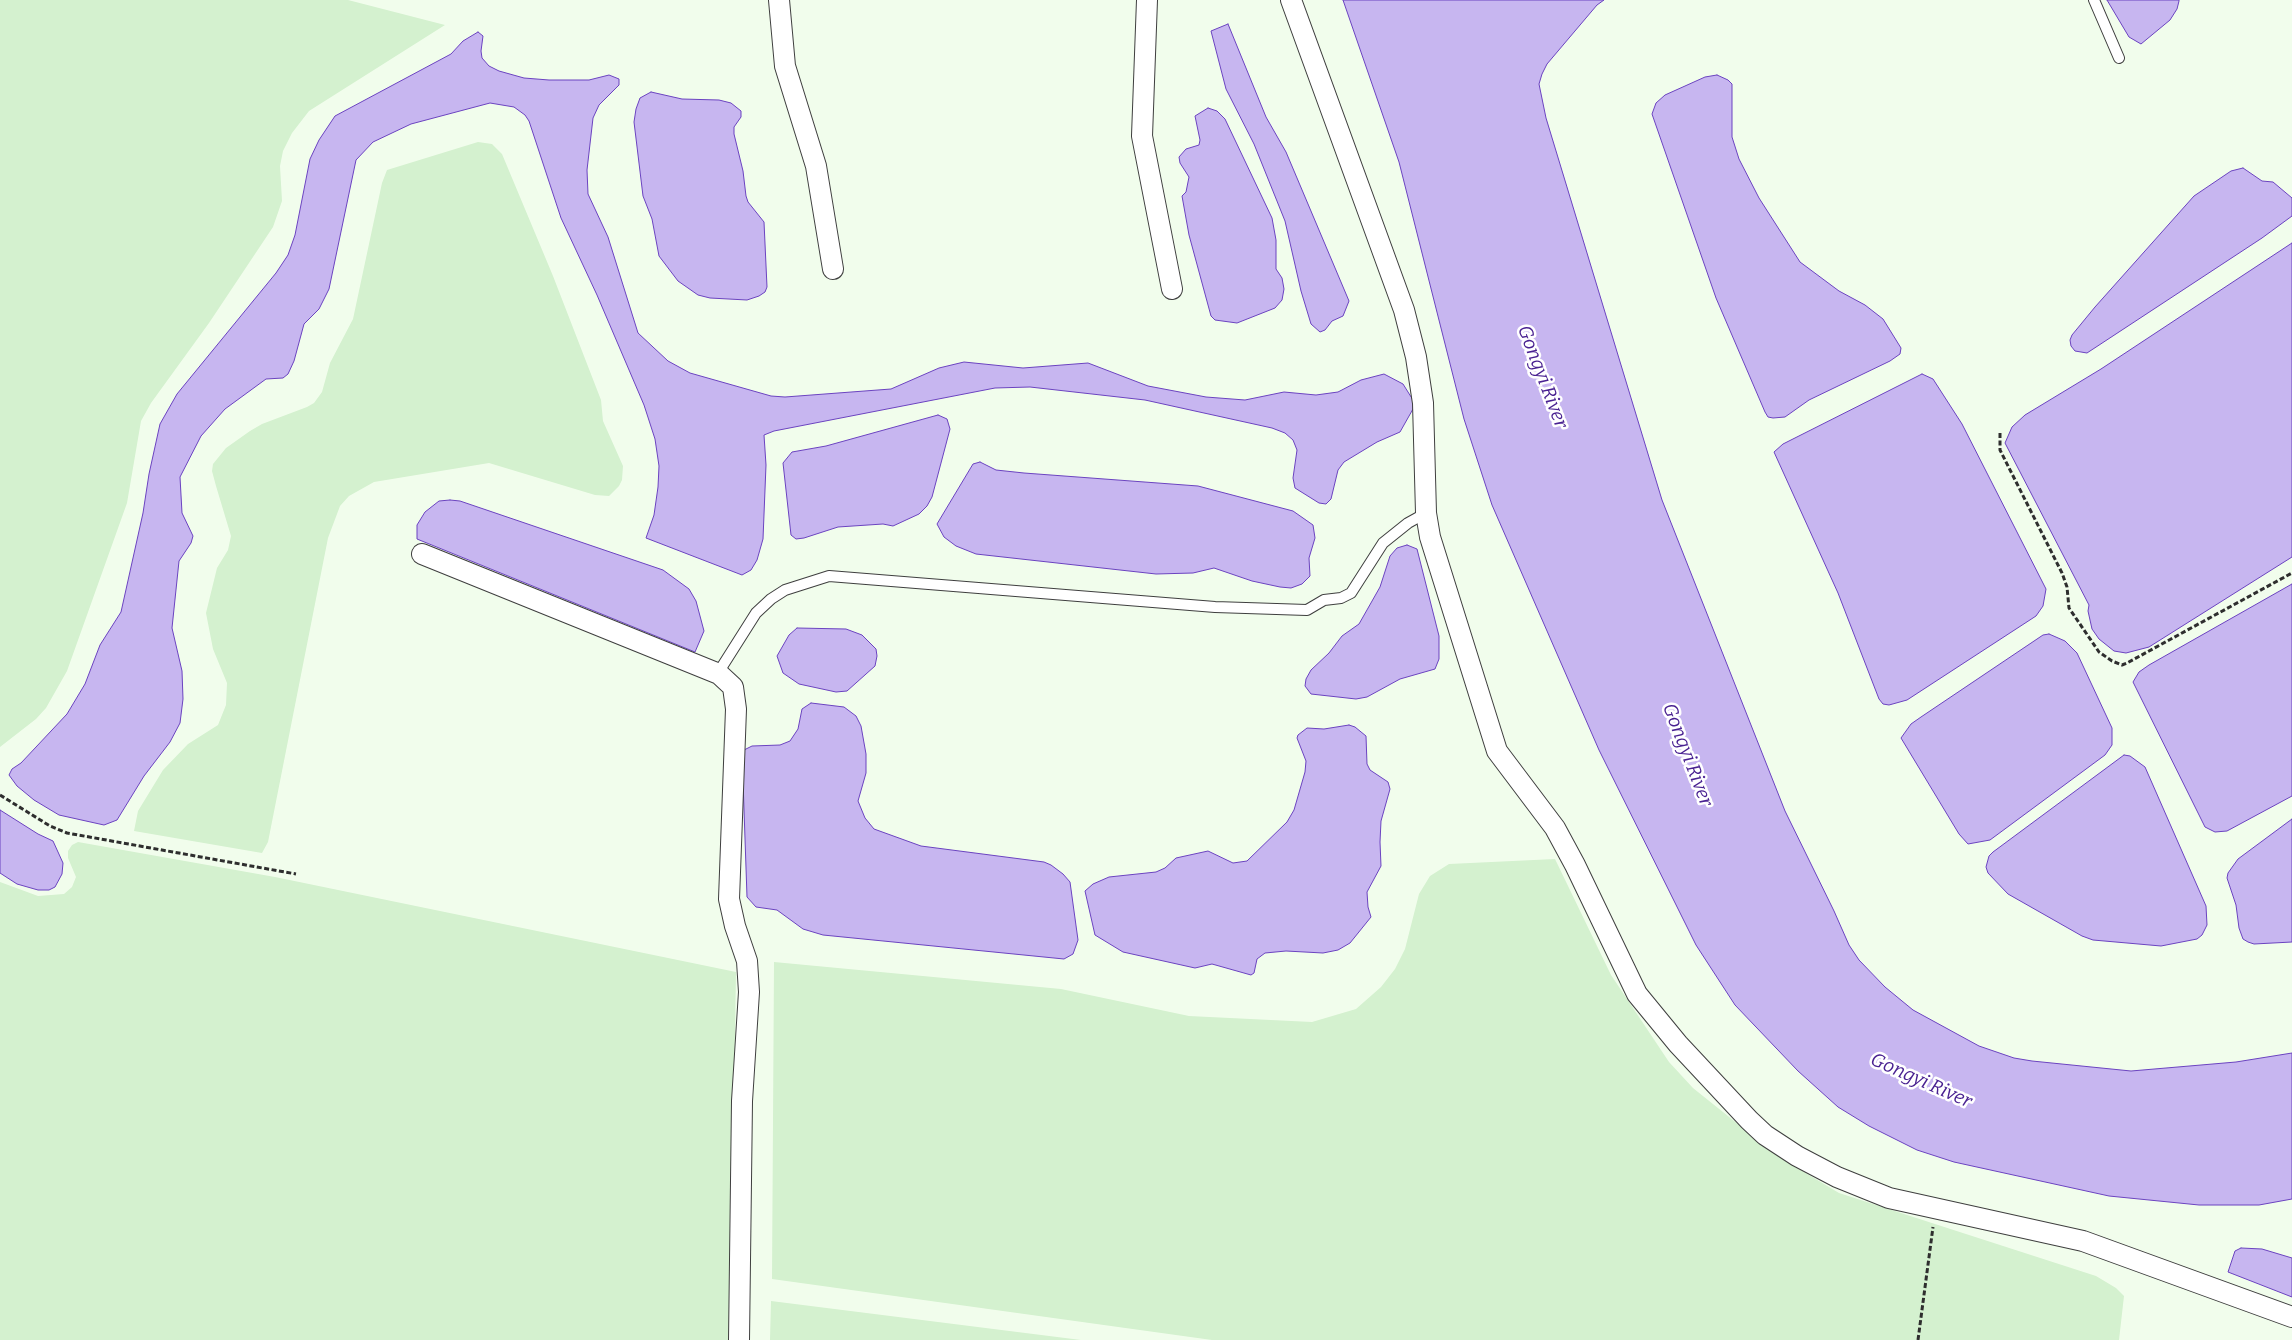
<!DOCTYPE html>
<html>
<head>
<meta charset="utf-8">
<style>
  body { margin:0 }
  canvas { display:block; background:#f1fdec }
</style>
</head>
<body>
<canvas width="2292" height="1340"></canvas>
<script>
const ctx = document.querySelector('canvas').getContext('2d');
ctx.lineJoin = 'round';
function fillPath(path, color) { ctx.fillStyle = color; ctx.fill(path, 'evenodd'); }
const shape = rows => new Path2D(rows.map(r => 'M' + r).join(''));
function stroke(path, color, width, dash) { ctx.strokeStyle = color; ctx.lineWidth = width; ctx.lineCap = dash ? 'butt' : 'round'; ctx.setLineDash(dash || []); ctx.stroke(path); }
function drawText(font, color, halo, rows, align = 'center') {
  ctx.font = font + ' Bitter,serif'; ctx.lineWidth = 5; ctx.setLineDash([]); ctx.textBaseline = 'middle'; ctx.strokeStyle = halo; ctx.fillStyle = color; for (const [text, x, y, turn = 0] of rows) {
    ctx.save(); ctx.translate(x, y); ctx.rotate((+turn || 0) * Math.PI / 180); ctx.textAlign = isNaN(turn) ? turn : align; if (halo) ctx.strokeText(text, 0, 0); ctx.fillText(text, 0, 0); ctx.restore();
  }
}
const farmland = shape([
  [0,0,348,0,445,25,309,111,292,133,283,151,280,166,282,201,273,227,209,323,151,403,141,421,127,503,67,671,46,708,36,719,0,747],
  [478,142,492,144,502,154,553,276,601,400,603,421,623,466,622,480,619,486,609,496,595,495,489,463,374,482,349,496,340,506,328,538,268,842,262,853,134,831,138,811,163,770,188,744,218,725,226,705,227,683,213,649,206,613,217,568,228,550,231,536,216,486,212,471,213,464,226,448,250,431,262,424,307,407,314,403,322,392,330,363,353,319,382,183,387,170],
  [78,842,275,877,736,972,730,1340,0,1340,0,882,38,896,64,894,72,887,76,877,68,858,68,851,72,845],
  [1555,859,1611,975,1669,1062,1693,1088,1779,1157,1839,1193,2096,1276,2116,1288,2124,1296,2119,1340,1212,1340,772,1279,774,962,1061,989,1189,1016,1312,1022,1356,1009,1381,987,1395,969,1405,949,1419,894,1430,876,1449,864],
  [771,1301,1081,1340,770,1340]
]);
const water = shape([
  [1343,0,1604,0,1597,5,1547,64,1542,74,1539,84,1546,118,1662,500,1785,811,1834,911,1849,945,1859,960,1885,987,1913,1010,1979,1046,2014,1058,2032,1061,2131,1071,2236,1062,2292,1053,2292,1199,2259,1205,2199,1205,2109,1196,1954,1162,1917,1150,1869,1126,1838,1107,1798,1071,1735,1005,1696,945,1599,750,1492,505,1464,419,1399,162,1343,0],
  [2107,0,2179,0,2179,1,2177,9,2170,20,2141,44,2129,37,2107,0],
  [1228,24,1266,117,1286,152,1349,301,1343,316,1332,321,1325,330,1320,332,1311,324,1301,291,1285,221,1254,144,1226,89,1211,31,1228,24],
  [478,32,483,36,481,51,482,58,489,66,499,71,524,78,549,80,589,80,609,75,619,79,619,85,599,105,593,118,587,170,588,194,608,237,638,333,668,361,690,373,771,396,785,397,891,389,939,368,964,362,1023,368,1088,363,1148,386,1206,397,1245,400,1284,392,1316,395,1338,392,1361,380,1384,374,1403,384,1413,400,1413,409,1400,432,1377,442,1344,462,1338,470,1331,499,1326,504,1319,503,1295,488,1293,478,1297,450,1293,440,1285,433,1272,428,1145,400,1030,387,995,388,774,431,764,435,766,465,763,539,757,560,751,570,742,575,646,538,654,515,658,487,659,466,655,439,644,405,597,295,561,218,529,121,525,115,514,107,490,103,411,124,373,142,356,160,329,289,319,309,304,324,294,361,288,374,283,378,266,379,225,409,201,436,180,477,182,513,193,536,191,543,179,561,172,628,182,671,183,699,180,723,170,742,144,776,117,820,104,825,59,815,34,800,17,786,9,775,12,769,21,763,67,714,85,684,100,645,121,612,143,513,149,474,160,424,177,394,276,273,288,255,295,235,310,159,319,140,335,116,451,54,463,41,478,32],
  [1717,75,1728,80,1732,84,1732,137,1739,159,1759,198,1800,262,1839,291,1865,305,1883,319,1901,348,1900,354,1890,361,1809,400,1785,417,1773,418,1768,417,1765,412,1716,298,1652,114,1656,103,1665,95,1705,77,1717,75],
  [651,92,682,99,719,100,731,103,741,111,741,117,734,127,734,134,743,171,746,196,748,202,764,222,767,287,765,292,759,296,747,300,710,298,698,295,678,281,659,256,652,219,643,196,634,122,636,109,640,98,651,92],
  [1208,108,1217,111,1225,119,1272,218,1276,240,1276,269,1282,278,1284,289,1282,300,1275,308,1237,323,1215,320,1211,316,1189,235,1182,196,1186,192,1189,177,1180,163,1179,157,1186,149,1199,145,1200,140,1195,116,1208,108],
  [2243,168,2262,181,2273,182,2292,198,2292,216,2262,238,2087,353,2075,351,2071,346,2070,340,2072,335,2095,307,2194,196,2231,171,2243,168],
  [2292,243,2292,557,2149,647,2126,653,2114,651,2099,639,2092,629,2088,611,2089,605,2005,443,2012,427,2025,415,2101,369,2292,243],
  [1922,374,1933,379,1962,424,2046,589,2043,606,2036,616,1907,700,1889,705,1883,704,1879,699,1838,593,1774,452,1783,444,1922,374],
  [938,415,947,419,950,429,932,497,927,506,919,514,893,526,883,524,838,527,804,538,796,539,791,535,783,463,792,452,826,446,938,415],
  [980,462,996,470,1024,473,1198,486,1293,511,1313,525,1315,538,1309,558,1310,576,1302,584,1291,588,1280,587,1252,581,1214,568,1193,573,1156,574,976,554,956,546,944,537,937,524,973,464,980,462],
  [450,500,460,501,663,570,689,589,696,601,704,631,695,652,417,539,417,525,425,512,439,501,450,500],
  [1407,545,1417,549,1439,636,1439,659,1435,669,1400,679,1367,697,1356,699,1311,694,1305,686,1306,679,1311,670,1329,653,1342,636,1359,624,1380,587,1390,556,1397,548,1407,545],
  [2292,584,2292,796,2227,831,2215,832,2205,827,2133,682,2139,672,2149,665,2292,584],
  [797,628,846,629,862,635,876,649,877,656,875,666,847,691,836,692,799,684,783,673,777,656,789,635,797,628],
  [2049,634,2065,641,2077,653,2112,728,2112,745,2105,755,1990,840,1968,844,1959,834,1901,738,1911,724,1921,717,2043,635,2049,634],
  [811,703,844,707,856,716,861,726,866,754,866,773,858,801,865,818,874,829,921,846,1044,862,1051,865,1063,874,1070,882,1078,940,1073,954,1064,959,823,935,803,929,777,910,756,907,747,897,742,751,752,746,780,745,790,741,798,729,802,709,811,703],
  [1349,725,1355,727,1366,736,1367,764,1370,770,1388,782,1390,789,1381,821,1380,842,1381,866,1367,892,1368,907,1371,917,1350,943,1338,950,1323,953,1286,951,1265,953,1257,959,1254,973,1251,975,1212,964,1195,968,1123,952,1095,935,1085,891,1093,884,1109,877,1156,872,1165,868,1176,858,1208,851,1233,863,1247,861,1287,822,1294,810,1305,772,1306,761,1297,738,1298,735,1307,728,1324,729,1349,725],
  [2124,755,2130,756,2145,767,2206,906,2207,925,2202,935,2197,939,2161,946,2093,940,2082,936,2008,894,1988,873,1986,867,1989,856,1993,852,2124,755],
  [0,810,38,834,53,841,63,863,62,874,55,887,49,890,38,890,17,884,0,873,0,810],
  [2292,819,2292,942,2254,944,2248,942,2243,939,2239,928,2236,905,2227,878,2228,873,2238,859,2292,819],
  [2241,1248,2262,1249,2292,1258,2292,1297,2228,1272,2235,1251,2241,1248]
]);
const path = shape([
  [2000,433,2000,450,2062,573,2067,587,2069,608,2099,652,2112,661,2122,665,2127,663,2292,573],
  [0,795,50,826,67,833,296,874],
  [1918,1340,1933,1227]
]);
const lane = shape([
  [2094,0,2119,58],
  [718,673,756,613,771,599,785,590,829,576,1215,607,1307,610,1324,600,1341,598,1351,593,1383,543,1408,523,1426,513]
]);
const street = shape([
  [779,0,785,66,816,166,833,269],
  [1147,0,1142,136,1172,289],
  [1291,0,1404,310,1416,357,1423,403,1426,513,1430,537,1497,751,1555,828,1575,865,1637,994,1678,1044,1749,1120,1765,1135,1797,1156,1837,1177,1889,1198,2083,1241,2292,1317],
  [422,554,719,674,733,687,736,709,729,899,735,926,747,961,749,992,742,1101,739,1340]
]);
const waterNames = [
  ["Gongyi River",1542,377,69],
  ["Gongyi River",1687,755,69],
  ["Gongyi River",1921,1081,24]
];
fillPath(farmland, '#d4f1cf');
fillPath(water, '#c7b6f0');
stroke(water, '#6b43c0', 1);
stroke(lane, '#3f3f3f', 12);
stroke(street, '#3f3f3f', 22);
stroke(path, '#2e2e2e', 3, [5, 2.5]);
stroke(lane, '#fff', 10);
stroke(street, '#fff', 20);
drawText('italic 19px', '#492191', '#fff', waterNames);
</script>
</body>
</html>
